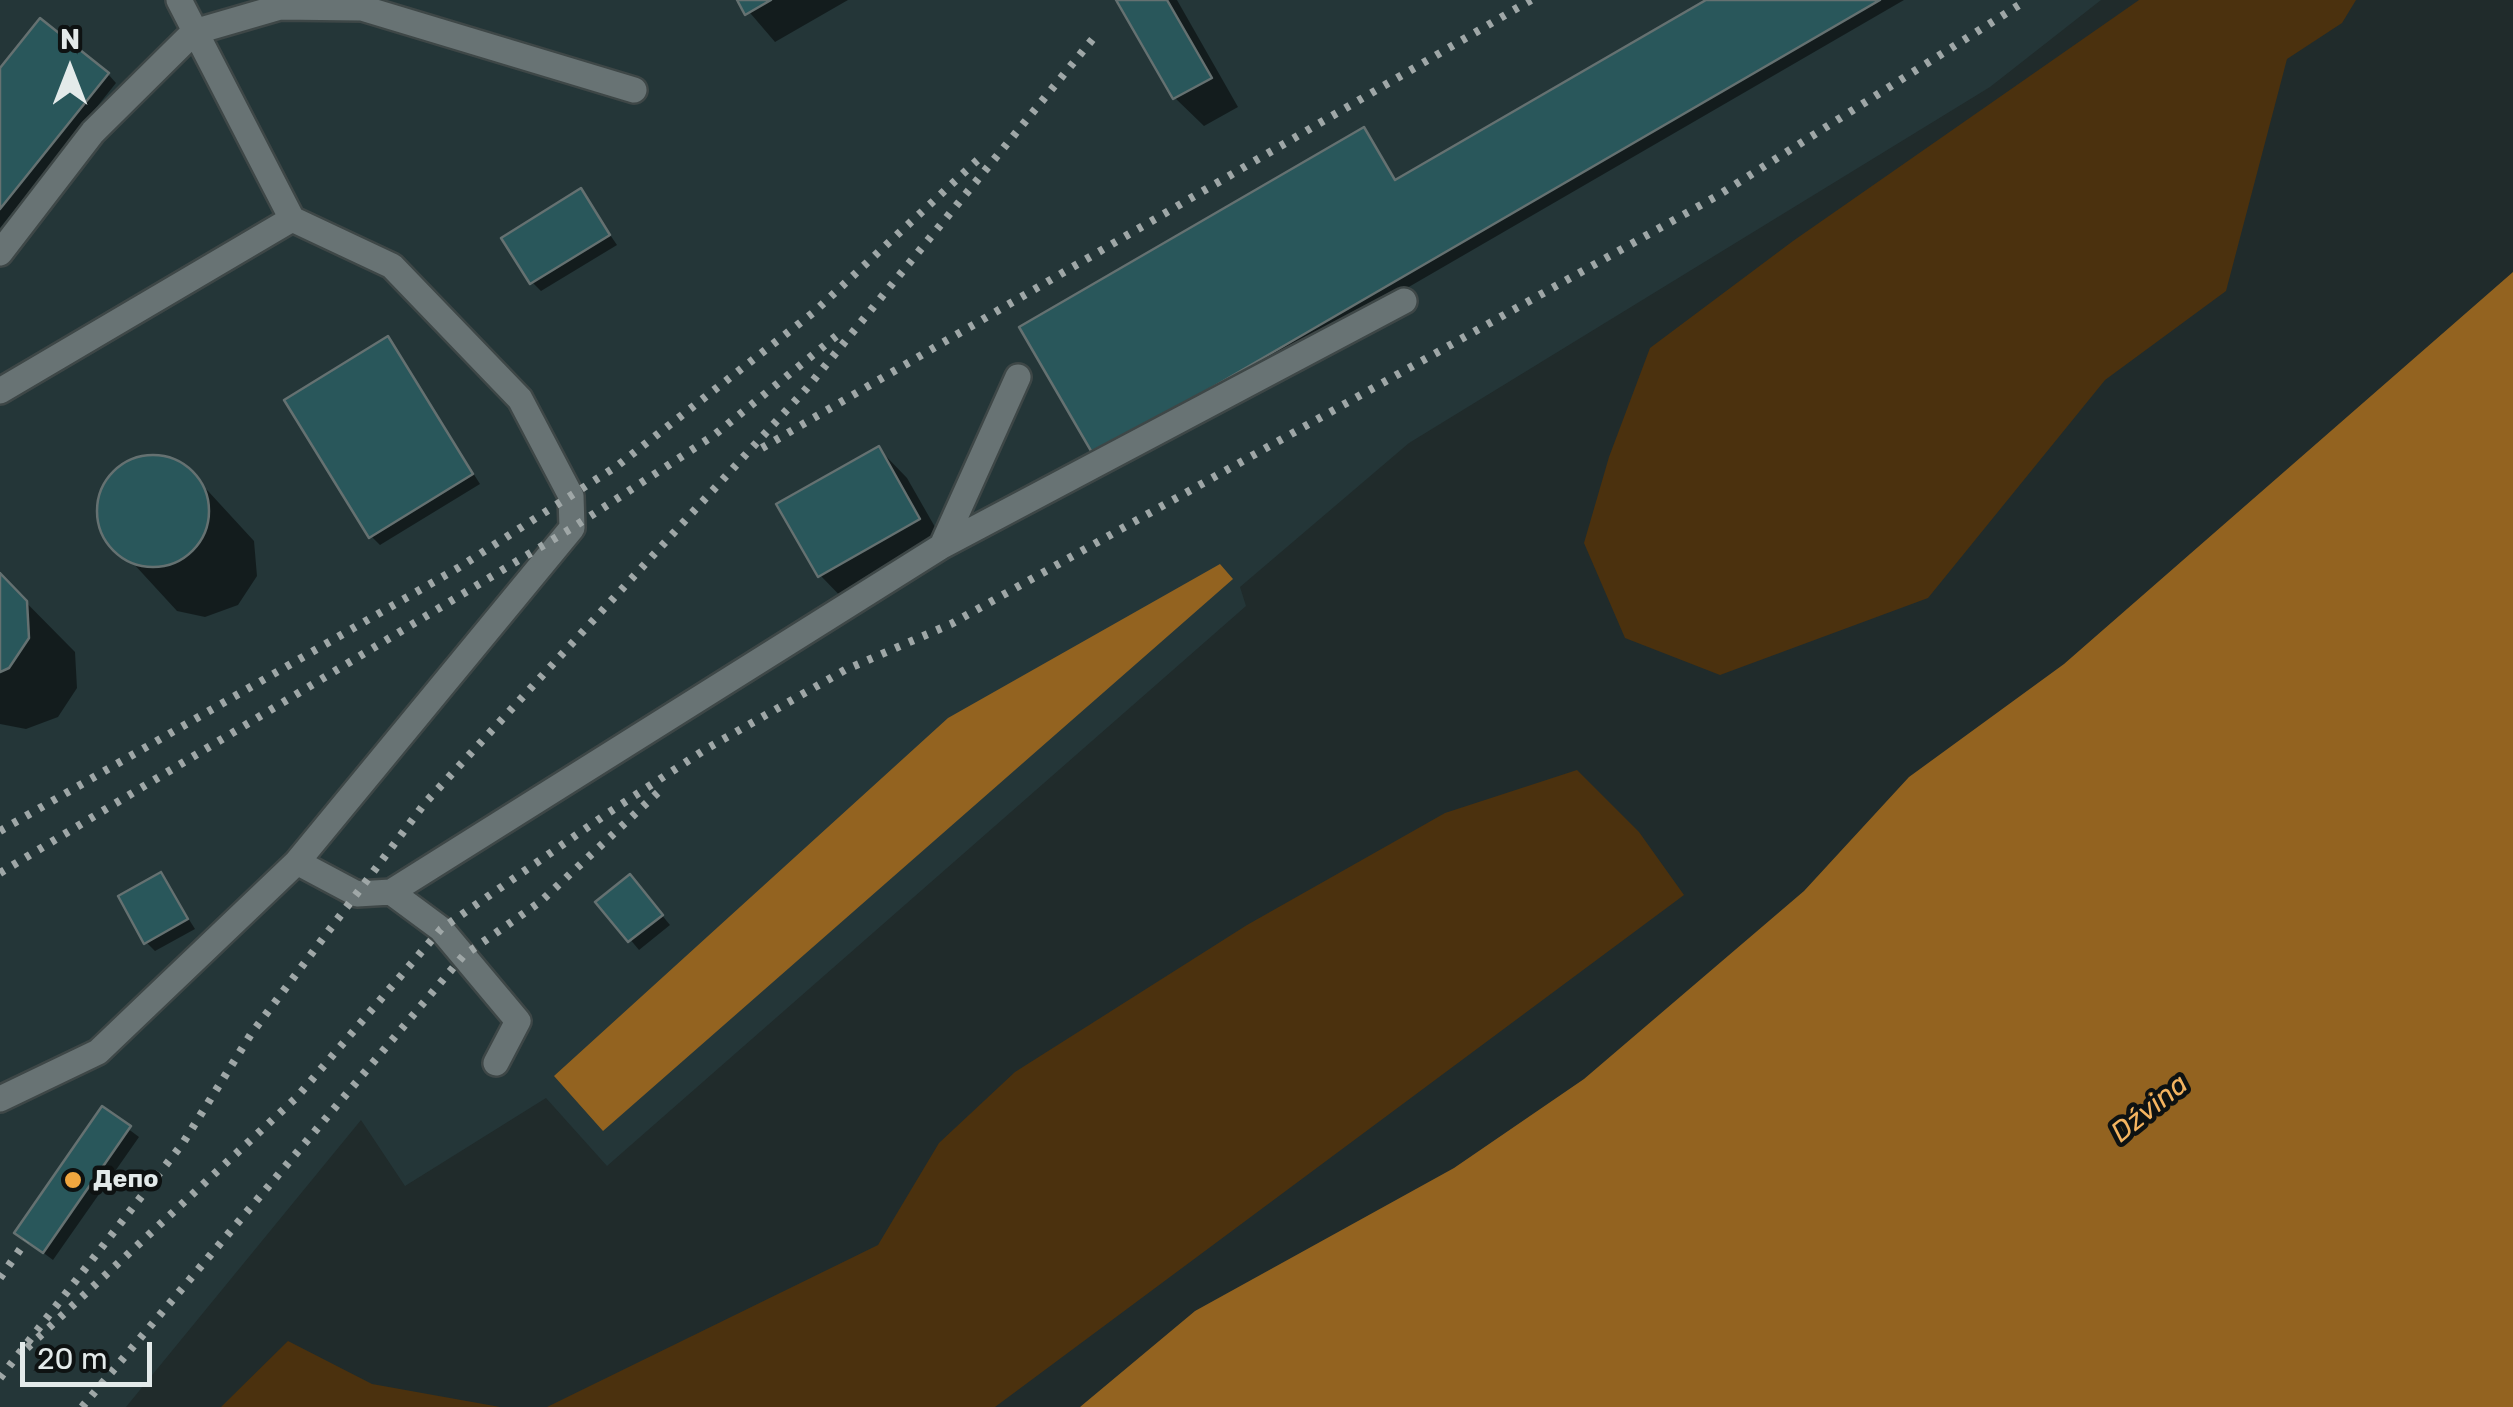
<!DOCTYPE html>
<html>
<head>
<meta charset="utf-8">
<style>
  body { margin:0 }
  #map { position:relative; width:2513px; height:1407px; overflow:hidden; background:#202b2b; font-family:Rubik,sans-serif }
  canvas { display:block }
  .north { position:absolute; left:20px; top:20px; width:100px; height:100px; -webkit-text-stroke:8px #0e1212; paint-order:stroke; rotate:0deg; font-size:28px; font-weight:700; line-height:40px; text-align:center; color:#e3eaea }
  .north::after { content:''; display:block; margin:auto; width:35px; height:45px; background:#e3eaea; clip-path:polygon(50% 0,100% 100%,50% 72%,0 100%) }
  .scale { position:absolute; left:20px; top:1342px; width:132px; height:45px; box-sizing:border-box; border:5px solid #e3eaea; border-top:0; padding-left:12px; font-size:30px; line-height:35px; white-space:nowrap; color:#e3eaea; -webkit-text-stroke:8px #0e1212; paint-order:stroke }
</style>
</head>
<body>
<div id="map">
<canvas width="2513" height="1407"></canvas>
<div class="north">N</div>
<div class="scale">20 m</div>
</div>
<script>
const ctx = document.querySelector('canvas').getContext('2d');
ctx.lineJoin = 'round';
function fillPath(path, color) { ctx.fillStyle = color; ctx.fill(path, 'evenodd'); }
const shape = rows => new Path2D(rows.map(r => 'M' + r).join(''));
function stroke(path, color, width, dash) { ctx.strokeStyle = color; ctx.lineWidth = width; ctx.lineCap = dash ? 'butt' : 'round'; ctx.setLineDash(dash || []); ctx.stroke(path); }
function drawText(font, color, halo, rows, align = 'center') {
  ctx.font = font + ' Rubik,sans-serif'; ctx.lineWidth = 9; ctx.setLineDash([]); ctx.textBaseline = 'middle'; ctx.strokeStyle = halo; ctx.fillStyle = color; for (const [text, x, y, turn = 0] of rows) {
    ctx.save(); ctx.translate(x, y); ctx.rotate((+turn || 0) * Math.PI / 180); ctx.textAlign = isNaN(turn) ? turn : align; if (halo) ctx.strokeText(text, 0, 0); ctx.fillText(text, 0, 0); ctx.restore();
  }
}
const built = shape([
  [0,0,2101,0,1990,87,1409,443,1240,587,1246,606,607,1166,546,1098,405,1186,361,1120,126,1407,0,1407]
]);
const green = shape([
  [2139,0,2356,0,2342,23,2287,59,2226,291,2105,380,1928,598,1720,675,1625,638,1584,543,1609,457,1650,348,1793,241],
  [1577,770,1639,832,1684,895,995,1407,547,1407,878,1245,939,1143,1015,1072,1247,925,1445,813],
  [288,1341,372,1384,500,1407,221,1407]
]);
const water = shape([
  [2513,272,2513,1407,1080,1407,1195,1311,1454,1168,1584,1079,1804,891,1909,777,2064,664],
  [1220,564,1233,579,603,1131,554,1076,948,718]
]);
const shadow = shape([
  [739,0,848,0,775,42],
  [1119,0,1177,0,1238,107,1204,126,1175,98],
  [1711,0,1904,0,1105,463,1364,130,1398,182],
  [0,72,108,74,116,83,0,228],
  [580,191,617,245,541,291,532,282],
  [388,339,480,484,380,545,371,536],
  [879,449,907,478,947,548,848,604,820,575],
  [156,456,185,466,254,541,257,576,238,605,205,617,177,611,98,525,102,487,124,463],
  [0,576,75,652,77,688,58,717,26,729,0,724],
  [161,875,195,929,155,951,146,942],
  [638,886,670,925,639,950,599,902],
  [103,1110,139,1137,53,1260,17,1233]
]);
const building = shape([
  [737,0,771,0,745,15,737,0],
  [1116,0,1167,0,1212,78,1173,99,1116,0],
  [1706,0,1880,0,1094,456,1019,327,1364,127,1395,180,1706,0],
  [40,18,109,73,0,209,0,68,40,18],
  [581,188,610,235,530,284,501,238,581,188],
  [388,336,473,474,369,538,284,400,388,336],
  [879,446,920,519,818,577,776,504,879,446],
  '97 511a56 56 0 1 1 112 0a56 56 0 1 1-112 0Z',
  [0,573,27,601,29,638,9,668,0,672,0,573],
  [161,872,188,919,144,944,118,896,161,872],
  [630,874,663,915,628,942,595,902,630,874],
  [102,1106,131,1126,43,1253,14,1233,102,1106]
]);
const lane = shape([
  [0,253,93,132,194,32,280,7,362,8,634,90],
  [0,391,292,219,179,0],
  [942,546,1404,301],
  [297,862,357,894,391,892,942,546,1018,377],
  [391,892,441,929,518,1021,496,1063],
  [0,1099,98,1052,297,862,572,528,571,496,520,399,392,266,292,219]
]);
const rail = shape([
  [762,448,1531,0],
  [0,831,458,568,617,466,814,312,983,155],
  [0,873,572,528,713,436,840,333],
  [0,1278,26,1241],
  [27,1348,297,1097,441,929,608,813,706,749,845,670,951,624,1717,196,2027,0],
  [0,1378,183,1143,251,1034,425,803,807,388,1096,35],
  [82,1407,463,956,540,902,665,786]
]);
const markers = [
  [73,1180,10,"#f0a63f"]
];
const poiNames = [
  ["Депо",93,1180]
];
const waterNames = [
  ["Dźvina",2150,1109,-39]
];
fillPath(built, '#243638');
fillPath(green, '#4b310e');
fillPath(water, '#936320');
fillPath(shadow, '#0007');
fillPath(building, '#29575b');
stroke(building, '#657171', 2.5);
stroke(lane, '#3e4747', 30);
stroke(lane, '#687374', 25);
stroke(rail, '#9fa7a7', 8, [5, 10]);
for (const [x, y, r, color] of markers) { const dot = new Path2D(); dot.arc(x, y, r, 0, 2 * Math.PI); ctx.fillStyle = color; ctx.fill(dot); stroke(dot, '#0e1212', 4); }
drawText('bold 25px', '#e3eaea', '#0e1212', poiNames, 'left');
drawText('italic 28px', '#f4b460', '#0e1212', waterNames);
</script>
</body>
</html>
